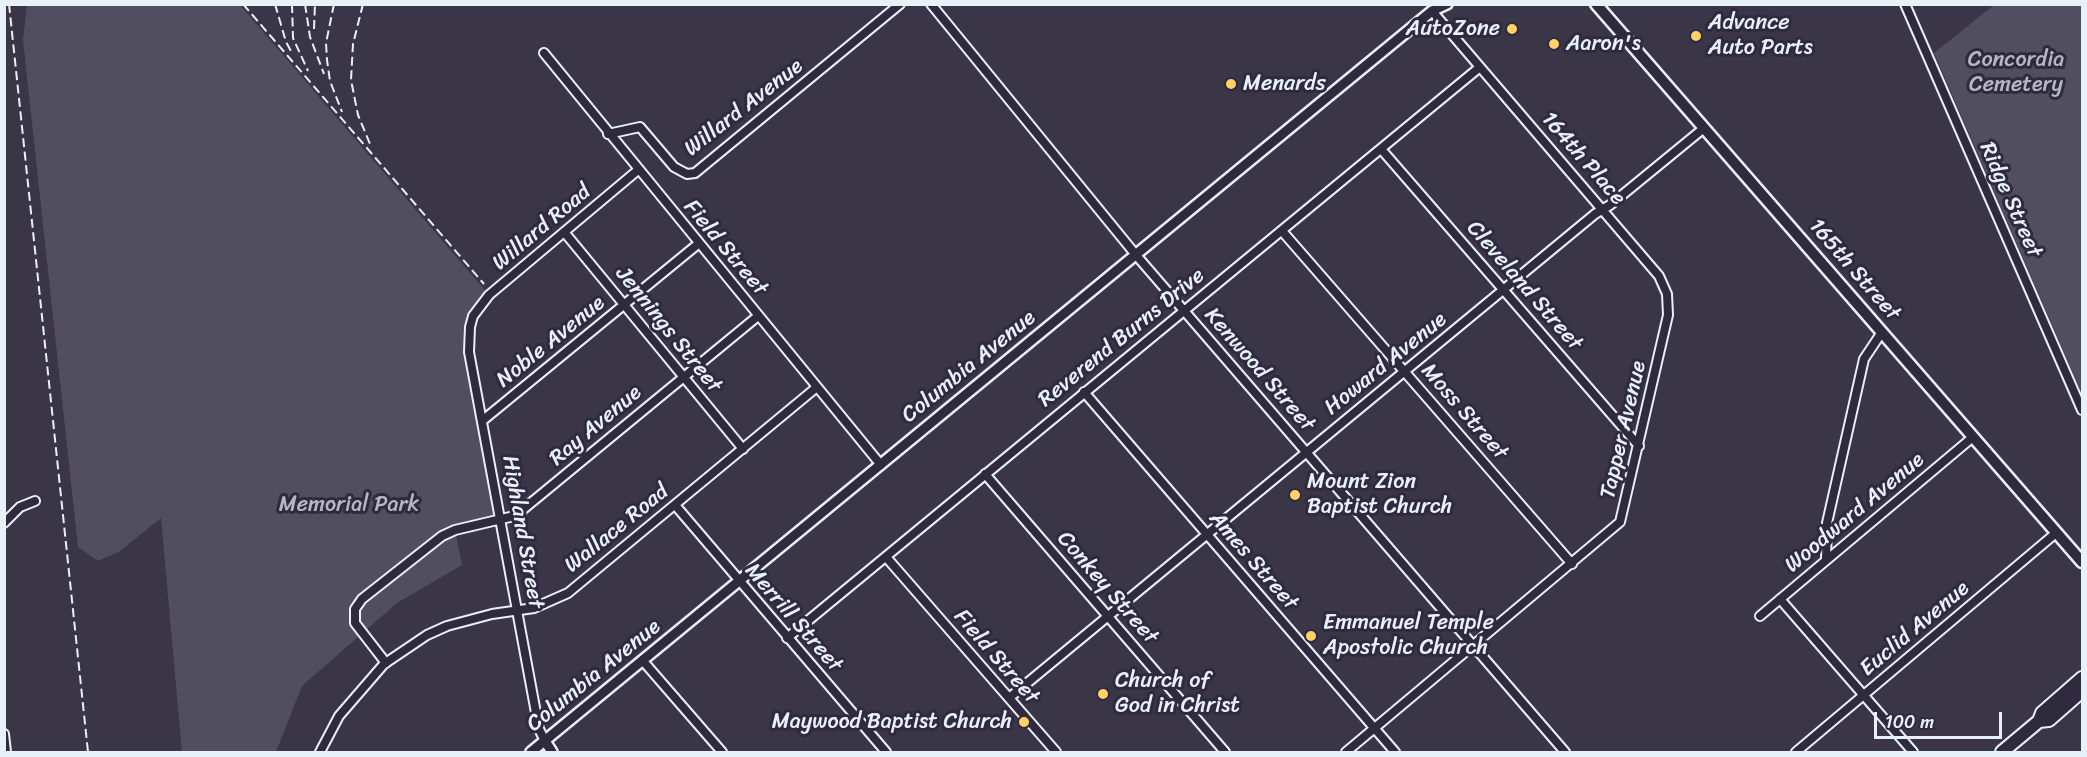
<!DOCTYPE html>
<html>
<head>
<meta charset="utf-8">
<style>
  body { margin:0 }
  #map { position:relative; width:2087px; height:757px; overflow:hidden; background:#3a3648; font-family:Sriracha,sans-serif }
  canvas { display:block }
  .frame { position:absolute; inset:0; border:6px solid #e8f1f8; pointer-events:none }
  .scale { position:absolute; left:1874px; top:712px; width:128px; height:27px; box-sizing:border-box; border:3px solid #e8f1f8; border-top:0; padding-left:8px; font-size:18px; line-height:21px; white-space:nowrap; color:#e8f1f8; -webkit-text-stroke:4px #2f2a3d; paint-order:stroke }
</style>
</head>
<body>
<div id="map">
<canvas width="2087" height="757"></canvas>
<div class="frame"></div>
<div class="scale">100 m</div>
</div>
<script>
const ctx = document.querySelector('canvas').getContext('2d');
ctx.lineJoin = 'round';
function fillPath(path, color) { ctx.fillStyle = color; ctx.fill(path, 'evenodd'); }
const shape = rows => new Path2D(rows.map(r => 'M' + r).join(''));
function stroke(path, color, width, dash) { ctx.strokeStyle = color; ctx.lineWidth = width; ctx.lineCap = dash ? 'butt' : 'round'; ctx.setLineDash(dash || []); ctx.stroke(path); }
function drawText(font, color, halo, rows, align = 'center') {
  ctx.font = font + ' Sriracha,sans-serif'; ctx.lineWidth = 6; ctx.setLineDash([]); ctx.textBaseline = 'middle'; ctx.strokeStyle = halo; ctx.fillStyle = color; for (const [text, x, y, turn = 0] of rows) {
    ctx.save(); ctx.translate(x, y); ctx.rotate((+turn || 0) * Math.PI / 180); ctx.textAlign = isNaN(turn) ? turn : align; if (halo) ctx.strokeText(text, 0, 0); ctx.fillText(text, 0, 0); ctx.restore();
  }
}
const green = shape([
  [27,5,240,5,489,295,480,305,468,338,500,519,455,530,462,565,397,603,302,686,276,752,182,752,161,518,120,551,98,561,78,547,23,40],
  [1994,5,2082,5,2082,394,1934,53]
]);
const minor = shape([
  [931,4,1136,255,1565,752],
  [1905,4,2082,410],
  [544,53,881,465],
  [608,134,640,127,674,167,687,174,695,173,900,4],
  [1381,149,1639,446],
  [1282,231,1572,564],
  [565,233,743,449],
  [1084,392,1395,752],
  [482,421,698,244],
  [985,474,1225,752],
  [675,505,886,752],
  [4,523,20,507,35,501],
  [886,557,1056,752],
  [1826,560,1827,523,1864,359,1882,332],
  [1780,599,1913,752],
  [1760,616,1973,437],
  [787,638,1480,67],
  [643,661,722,752],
  [386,663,355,623,355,609,362,599,442,536,455,530,510,517,521,511,758,316],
  [1009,698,1595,214,1610,205,1704,128],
  [4,734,6,752],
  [545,741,539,729,469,352,470,327,473,316,489,295,638,170],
  [320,752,339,716,384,664,427,635,447,626,492,614,534,608,568,593,817,387],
  [1346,752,1620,522,1668,315,1667,294,1659,276,1432,11],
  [1796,752,2056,533]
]);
const tertiary = shape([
  [545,741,552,752],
  [531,752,1432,11,1447,4]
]);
const secondary = shape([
  [1596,4,2082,562]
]);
const primary = shape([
  [2039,721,2049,720,2082,691],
  [2002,752,2039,721,2042,713,2082,678]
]);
const rail = shape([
  [9,4,88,752],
  [243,4,484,284],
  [275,4,286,42,292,53],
  [292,4,293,38,308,71],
  [305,4,310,37,324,74],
  [334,4,326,43,327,60,330,81,342,112],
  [363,4,353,44,351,80,358,115,370,144],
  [314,29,315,4]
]);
const markers = [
  [1512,29,6,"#ffd166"],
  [1696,36,6,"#ffd166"],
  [1554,44,6,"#ffd166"],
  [1231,84,6,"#ffd166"],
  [1295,495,6,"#ffd166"],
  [1311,636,6,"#ffd166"],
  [1103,694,6,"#ffd166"],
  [1024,722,6,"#ffd166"]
];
const poiNames = [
  ["Advance",1708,23],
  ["Auto Parts",1708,48],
  ["AutoZone",1500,29,"right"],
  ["Aaron's",1566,44],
  ["Menards",1243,84],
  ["Mount Zion",1307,482],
  ["Baptist Church",1307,507],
  ["Emmanuel Temple",1323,623],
  ["Apostolic Church",1323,648],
  ["Church of",1115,681],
  ["God in Christ",1115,706],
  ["Maywood Baptist Church",1012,722,"right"]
];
const parkNames = [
  ["Concordia",2016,60],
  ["Cemetery",2016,85],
  ["Memorial Park",349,505]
];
const streetNames = [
  ["Willard Avenue",744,108,-38],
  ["164th Place",1583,159,49],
  ["Ridge Street",2010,200,66],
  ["Willard Road",542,228,-40],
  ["Field Street",725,248,50],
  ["165th Street",1854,270,49],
  ["Cleveland Street",1524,286,49],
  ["Jennings Street",668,330,51],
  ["Reverend Burns Drive",1122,338,-39],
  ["Noble Avenue",551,342,-39],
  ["Howard Avenue",1386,364,-39],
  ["Columbia Avenue",969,367,-39],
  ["Kenwood Street",1259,370,49],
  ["Moss Street",1464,412,49],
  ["Ray Avenue",596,426,-40],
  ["Tapper Avenue",1624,430,-77],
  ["Woodward Avenue",1855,513,-40],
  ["Wallace Road",617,529,-39],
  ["Highland Street",522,532,80],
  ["Ames Street",1253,561,49],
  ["Conkey Street",1107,588,49],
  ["Merrill Street",793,618,49],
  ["Euclid Avenue",1915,629,-40],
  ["Field Street",996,657,49],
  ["Columbia Avenue",594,676,-39]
];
fillPath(green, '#504e5f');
stroke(minor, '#e8f1f8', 12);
stroke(tertiary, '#e8f1f8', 14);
stroke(secondary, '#e8f1f8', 15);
stroke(primary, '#e8f1f8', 16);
stroke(minor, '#2f2a3d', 8);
stroke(tertiary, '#2f2a3d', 9);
stroke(secondary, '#2f2a3d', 10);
stroke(primary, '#2f2a3d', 12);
stroke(rail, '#e8f1f8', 2, [9, 4.5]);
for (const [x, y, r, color] of markers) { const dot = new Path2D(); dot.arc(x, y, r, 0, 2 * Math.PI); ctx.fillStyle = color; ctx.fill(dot); stroke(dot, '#2f2a3d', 2); }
drawText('22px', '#e8f1f8', '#2f2a3d', poiNames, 'left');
drawText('22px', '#b3b8c2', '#2f2a3d', parkNames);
drawText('22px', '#e8f1f8', '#2f2a3d', streetNames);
</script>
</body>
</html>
